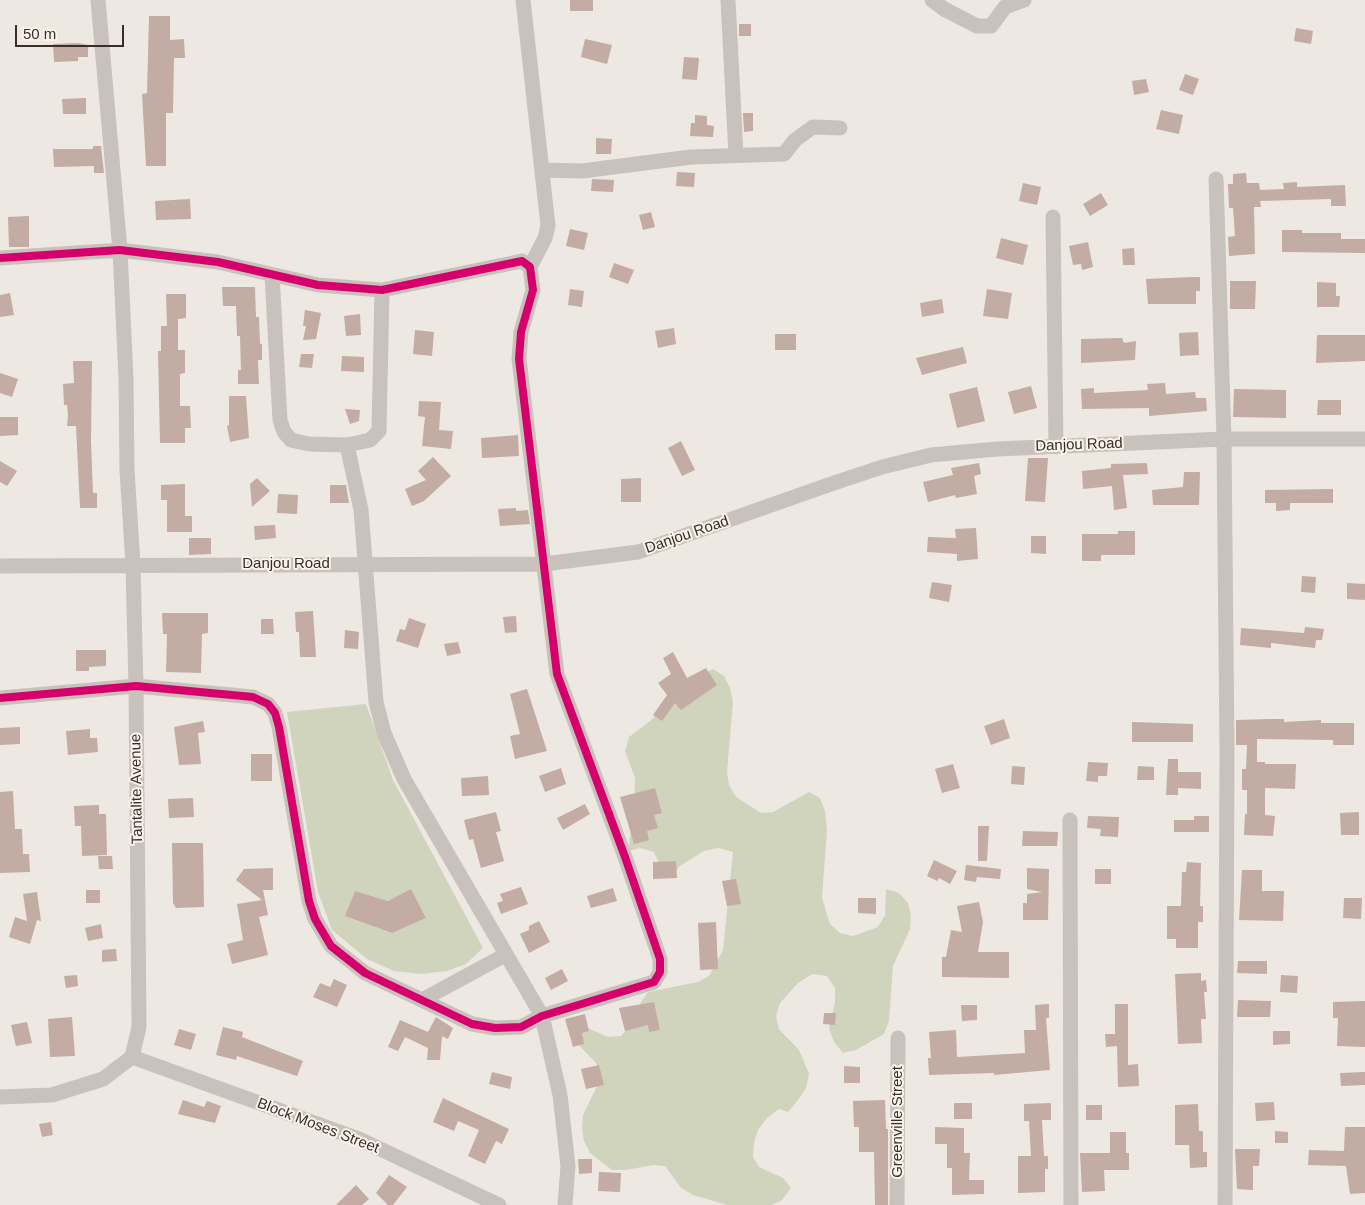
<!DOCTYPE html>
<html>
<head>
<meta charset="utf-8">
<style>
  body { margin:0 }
  #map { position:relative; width:1365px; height:1205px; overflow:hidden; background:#eee8e3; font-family:Arial,sans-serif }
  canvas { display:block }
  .scale { position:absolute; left:15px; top:25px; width:109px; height:22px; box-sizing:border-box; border:2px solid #392e29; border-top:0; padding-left:6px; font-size:15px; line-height:18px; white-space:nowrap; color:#392e29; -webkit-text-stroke:4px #faf3eb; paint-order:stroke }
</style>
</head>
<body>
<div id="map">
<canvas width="1365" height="1205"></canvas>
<div class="scale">50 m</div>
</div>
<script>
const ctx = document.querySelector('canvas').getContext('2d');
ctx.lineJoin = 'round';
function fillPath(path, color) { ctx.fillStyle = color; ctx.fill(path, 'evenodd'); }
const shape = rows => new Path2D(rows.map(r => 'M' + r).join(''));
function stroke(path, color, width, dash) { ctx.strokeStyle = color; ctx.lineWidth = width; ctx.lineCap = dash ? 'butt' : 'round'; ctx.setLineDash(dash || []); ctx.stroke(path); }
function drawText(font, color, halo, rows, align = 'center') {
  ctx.font = font + ' Arial,sans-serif'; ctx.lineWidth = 4; ctx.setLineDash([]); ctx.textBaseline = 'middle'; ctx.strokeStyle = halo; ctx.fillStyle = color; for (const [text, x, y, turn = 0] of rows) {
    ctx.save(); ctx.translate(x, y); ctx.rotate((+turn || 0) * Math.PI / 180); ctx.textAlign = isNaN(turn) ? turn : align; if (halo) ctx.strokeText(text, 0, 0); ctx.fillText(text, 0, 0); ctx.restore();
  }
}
const green = shape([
  [713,669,724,676,730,688,733,702,727,772,729,785,736,797,761,813,773,812,809,792,820,798,825,811,827,830,822,898,830,924,840,933,853,936,878,927,885,915,886,889,899,893,908,903,911,915,910,929,893,966,889,1021,884,1034,856,1050,843,1053,834,1042,829,1029,835,1002,835,988,827,976,813,974,799,982,780,1003,776,1016,779,1029,799,1050,809,1074,806,1088,798,1100,788,1112,779,1109,767,1118,758,1130,754,1143,753,1157,759,1167,783,1178,791,1188,782,1200,772,1205,727,1205,693,1195,681,1188,665,1166,653,1165,626,1170,612,1170,590,1153,584,1141,582,1129,583,1115,601,1078,596,1063,577,1043,583,1026,608,1037,621,1036,630,1026,641,1002,648,992,698,982,709,976,723,950,733,852,718,848,704,851,680,866,671,875,660,865,654,852,640,848,628,851,634,808,635,778,625,751,629,737,650,721,701,675],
  [366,704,393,780,483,948,466,964,447,971,421,974,394,971,367,959,332,930,318,892,287,712],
  [411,890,426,918,391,933,346,916,355,891,388,901]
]);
const building = shape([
  [570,0,593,0,593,11,570,11],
  [149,16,170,16,170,40,184,39,185,58,174,58,173,113,166,113,166,166,146,166,142,94,147,93],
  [739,24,751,24,751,36,739,36],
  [1296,28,1313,31,1311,44,1294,41],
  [585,39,612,45,607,64,581,57],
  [78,43,88,45,88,57,78,57,78,61,54,62,53,44],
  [684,57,699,58,697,80,682,79],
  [1185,74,1199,79,1193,95,1179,90],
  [1146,79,1149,92,1134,95,1132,81],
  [86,98,86,114,63,114,62,99],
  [1161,110,1183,115,1179,134,1156,129],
  [743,113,753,113,753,131,744,132],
  [695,115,707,116,707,125,714,126,713,137,690,136,691,123,695,123],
  [596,138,612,139,611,154,596,154],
  [93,146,101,146,104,173,94,173,94,166,54,167,53,149,93,149],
  [677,172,695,173,694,187,676,186],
  [1246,173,1247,183,1259,183,1260,190,1284,189,1283,183,1297,182,1297,187,1345,185,1346,206,1331,206,1331,199,1260,201,1261,207,1254,207,1255,254,1229,256,1228,237,1235,236,1233,208,1229,208,1228,184,1233,184,1233,174],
  [592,179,614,180,613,192,591,191],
  [1023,183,1041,187,1037,205,1019,201],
  [1101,193,1108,205,1090,216,1083,204],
  [190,199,191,219,156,220,155,201],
  [651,212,655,227,643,230,639,215],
  [29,216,29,247,9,247,8,217],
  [570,229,588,233,584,250,566,246],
  [1282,230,1302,230,1302,233,1341,233,1341,239,1365,239,1365,253,1282,252],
  [1001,238,1028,245,1023,265,996,258],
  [1088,242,1093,267,1082,270,1081,264,1073,265,1069,246],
  [1134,248,1135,265,1123,265,1122,249],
  [614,263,634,270,628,284,609,277],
  [1193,277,1200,277,1200,291,1196,291,1196,304,1148,304,1146,279],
  [1230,281,1256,281,1255,309,1230,309],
  [1317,282,1336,283,1336,296,1340,296,1339,307,1317,307],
  [222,287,255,287,256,317,259,317,260,344,262,344,262,360,258,360,259,384,238,384,238,370,241,370,240,336,237,336,236,306,223,306],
  [570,289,584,291,582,307,568,305],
  [987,289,1012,293,1008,319,983,316],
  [10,293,14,315,0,317,0,295],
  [166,294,186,294,186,318,178,319,178,350,185,350,185,373,180,374,180,406,190,406,191,428,185,428,185,443,160,443,158,351,161,351,161,326,167,326],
  [942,299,944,313,922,317,920,303],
  [305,310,321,313,316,339,303,340,306,326,303,326],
  [360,314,361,335,346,336,344,316],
  [674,328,676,344,658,348,655,331],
  [415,330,434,332,432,356,413,354],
  [1198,332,1199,355,1180,356,1179,333],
  [775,334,796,334,796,350,775,350],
  [1317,335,1365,335,1365,361,1316,363],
  [1122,338,1124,343,1136,341,1135,360,1081,363,1081,339],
  [963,347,967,363,922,375,916,358],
  [301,354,314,354,312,368,299,367],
  [342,356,364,357,364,372,341,371],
  [73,361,92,361,91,441,93,493,97,493,97,508,80,508,76,426,67,426,68,415,67,405,64,405,63,384,74,383],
  [0,373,18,379,12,397,0,393],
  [1165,383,1166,394,1195,392,1196,398,1206,398,1207,411,1149,416,1149,408,1082,409,1081,389,1094,388,1094,393,1148,390,1147,384],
  [1031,386,1037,408,1014,414,1008,392],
  [977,387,985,421,957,428,949,394],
  [1234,389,1286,390,1286,418,1233,417],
  [229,396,246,396,249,438,230,442,227,426,229,425],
  [1318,400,1341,400,1341,415,1317,415],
  [419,401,441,402,439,430,453,431,451,449,422,446,425,417,418,416],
  [345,409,360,410,359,421,350,424],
  [0,417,18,417,18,435,0,436],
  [518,435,519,456,482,458,481,438],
  [681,441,695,470,682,476,668,448],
  [433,457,451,476,424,501,412,506,405,489,426,480,418,471],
  [1028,458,1048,458,1045,502,1025,501],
  [0,461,17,471,7,486,0,482],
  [979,463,981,474,974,476,977,494,956,498,955,495,928,502,923,482,953,475,951,468],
  [1147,463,1148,474,1123,475,1127,508,1114,510,1112,486,1083,489,1082,471,1111,468,1111,464],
  [1184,472,1200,472,1199,505,1153,505,1152,490,1183,487],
  [257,478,270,491,252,507,250,484],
  [641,478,641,502,621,502,621,479],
  [185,484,185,516,192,516,192,532,167,532,167,500,161,500,161,485],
  [330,485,346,485,349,503,330,503],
  [1333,489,1333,503,1290,503,1290,510,1276,511,1276,503,1265,503,1265,490],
  [278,494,298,495,297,514,277,513],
  [516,508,516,511,528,510,530,524,500,526,498,509],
  [275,525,276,538,255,540,254,526],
  [976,528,978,559,957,561,957,554,927,552,928,537,956,538,955,529],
  [1118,531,1135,531,1135,555,1101,555,1101,561,1082,561,1082,534,1118,534],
  [1031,536,1046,536,1046,554,1031,553],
  [189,538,211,538,211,554,189,555],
  [1302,576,1316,577,1315,593,1301,592],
  [932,582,952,585,949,602,929,598],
  [1347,583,1365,584,1365,600,1347,599],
  [313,611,316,657,300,657,299,632,296,632,295,612],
  [162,613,208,613,208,633,202,634,201,673,166,672,167,634,163,634],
  [516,616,517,632,505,633,503,617],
  [409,618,426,624,418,648,396,641,400,629,405,630],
  [261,619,273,619,274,634,261,634],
  [1305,627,1324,629,1322,640,1316,640,1315,648,1271,643,1271,648,1240,645,1241,628,1304,633],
  [345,630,359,632,358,649,344,648],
  [458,642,461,653,447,656,444,644],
  [76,650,106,650,106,666,89,667,89,671,76,671],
  [673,652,687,678,706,668,717,685,681,710,675,703,662,721,653,715,667,695,658,683,671,674,663,658],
  [527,689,547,751,515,759,510,736,520,734,510,694],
  [1004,719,1010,738,991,745,984,726],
  [1269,719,1284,719,1284,722,1321,720,1321,723,1354,723,1354,745,1333,745,1333,740,1257,739,1257,762,1265,762,1265,764,1296,764,1295,789,1265,788,1265,815,1275,816,1273,836,1244,835,1245,814,1247,814,1247,790,1242,790,1242,769,1246,769,1247,745,1236,745,1236,720],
  [203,721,205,732,198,733,201,764,179,765,174,727],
  [1132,722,1193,724,1193,742,1132,742],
  [20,727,20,744,0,745,0,728],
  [90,729,90,738,97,738,98,752,68,755,66,731],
  [251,754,272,754,272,781,251,781],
  [1168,759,1178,759,1178,772,1201,772,1201,789,1178,788,1178,795,1166,795],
  [1088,762,1108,763,1107,776,1098,776,1098,782,1086,781],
  [953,764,960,788,942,793,935,769],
  [1012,766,1025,767,1024,785,1011,784],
  [1138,766,1154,767,1154,780,1137,780],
  [561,768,566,784,545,792,539,776],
  [488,776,489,795,462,796,461,778],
  [655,788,662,813,654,815,658,828,647,831,649,840,634,844,620,797],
  [13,791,15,829,22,829,23,854,29,854,30,872,0,873,0,792],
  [193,798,194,817,169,818,168,799],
  [585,804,590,814,563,830,557,818],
  [99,805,99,814,106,814,107,855,82,856,81,826,75,826,74,806],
  [496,812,501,831,496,832,504,861,481,868,473,839,469,840,464,820],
  [1359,812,1359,835,1341,835,1340,813],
  [1088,816,1119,817,1118,837,1100,836,1101,829,1087,828],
  [1194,816,1209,816,1209,832,1174,832,1174,820,1194,820],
  [978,826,989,826,987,861,978,861],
  [1023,831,1058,832,1057,846,1022,846],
  [172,843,203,843,204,907,176,908,173,903],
  [98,856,112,856,113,869,99,869],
  [934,860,957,871,950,884,939,878,937,881,927,876],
  [676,861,677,878,653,879,653,862],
  [1187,862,1201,863,1200,906,1203,906,1203,922,1198,922,1198,948,1176,948,1176,939,1167,939,1167,906,1181,906,1182,872,1186,872],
  [966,865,1001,869,1000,879,977,877,976,882,964,880],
  [273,868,273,890,263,890,268,915,259,917,268,955,232,964,227,944,243,940,237,904,262,900,236,880,244,869],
  [1027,868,1049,869,1048,920,1023,920,1023,903,1027,903,1027,894,1042,892,1027,889],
  [1095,869,1111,869,1111,884,1095,884],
  [1242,870,1262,870,1262,891,1284,891,1283,921,1239,920],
  [736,879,741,904,727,906,722,881],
  [521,887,528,904,501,914,497,903,503,901,500,894],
  [613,888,617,901,591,908,587,896],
  [411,889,426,918,392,933,345,916,355,891,388,901],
  [86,890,100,890,100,903,86,903],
  [37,892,41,921,37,920,30,944,9,937,15,917,27,921,23,894],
  [858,898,876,898,876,914,858,913],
  [1344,898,1362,898,1361,919,1343,918],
  [979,902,983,922,978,952,1009,952,1009,978,942,977,942,957,946,957,951,930,962,932,957,906],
  [539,921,550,942,529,953,520,934,529,930,529,926],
  [716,922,718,969,700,970,698,923],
  [101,924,103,938,88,941,85,928],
  [116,949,117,961,102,962,102,950],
  [1238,961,1267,961,1267,974,1237,973],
  [562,969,568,981,551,990,545,978],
  [1201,973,1201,981,1206,980,1207,992,1204,992,1206,1019,1201,1019,1202,1043,1178,1044,1175,974],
  [77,975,78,986,66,988,64,976],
  [1281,975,1298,976,1297,993,1280,992],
  [334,979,347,985,337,1007,313,997,320,983,330,987],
  [1238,1000,1271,1001,1270,1017,1237,1017],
  [1365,1001,1365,1047,1337,1046,1338,1018,1333,1018,1333,1002],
  [654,1002,660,1030,649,1032,648,1025,625,1031,619,1008],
  [1049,1004,1049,1018,1046,1018,1050,1070,994,1075,994,1073,929,1075,928,1058,931,1058,929,1032,956,1030,957,1057,1025,1053,1024,1030,1036,1030,1035,1005],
  [1115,1004,1128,1004,1128,1065,1138,1064,1139,1086,1118,1087,1117,1046,1106,1047,1105,1034,1115,1034],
  [961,1005,977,1005,977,1020,962,1021],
  [824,1013,836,1013,835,1025,823,1024],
  [585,1014,589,1031,582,1033,584,1044,573,1047,565,1019],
  [72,1017,75,1056,50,1057,48,1019],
  [436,1017,453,1028,448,1039,442,1036,440,1060,427,1060,428,1048,405,1037,398,1051,388,1047,400,1020,428,1032],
  [27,1022,32,1043,16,1046,11,1025],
  [223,1027,243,1032,242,1037,303,1061,297,1076,237,1056,236,1060,216,1055],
  [179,1029,196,1034,191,1050,174,1045],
  [1273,1031,1290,1031,1290,1044,1273,1045],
  [599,1065,604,1085,586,1089,581,1069],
  [844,1066,860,1067,860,1083,844,1083],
  [492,1072,512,1077,510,1089,489,1084],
  [1365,1072,1365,1085,1341,1086,1340,1073],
  [443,1098,509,1129,502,1144,496,1141,485,1164,468,1156,479,1130,458,1121,454,1131,433,1122],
  [183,1100,204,1107,207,1101,221,1106,215,1123,178,1114],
  [885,1100,886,1129,888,1129,888,1205,875,1205,874,1152,859,1152,859,1127,854,1127,853,1101],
  [1274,1102,1275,1120,1256,1121,1255,1103],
  [954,1103,972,1103,972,1119,954,1119],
  [1051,1103,1051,1120,1042,1120,1044,1156,1048,1156,1048,1169,1045,1169,1045,1192,1018,1193,1018,1156,1031,1156,1029,1121,1024,1121,1024,1104],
  [1198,1104,1199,1131,1203,1131,1203,1152,1207,1152,1207,1167,1190,1168,1189,1145,1175,1145,1175,1105],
  [1086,1105,1102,1105,1102,1120,1086,1120],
  [51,1122,53,1135,42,1137,39,1124],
  [935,1127,964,1128,964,1153,970,1153,969,1180,984,1180,984,1194,952,1195,952,1168,947,1168,947,1144,935,1144],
  [1345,1127,1365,1127,1365,1193,1350,1194,1346,1166,1308,1165,1309,1150,1344,1151],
  [1275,1131,1288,1132,1288,1143,1275,1143],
  [1110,1132,1126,1132,1126,1153,1129,1153,1129,1170,1104,1170,1105,1191,1082,1192,1080,1153,1110,1153],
  [1235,1149,1260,1149,1259,1166,1253,1166,1253,1190,1237,1189],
  [578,1159,592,1159,592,1173,579,1174],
  [599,1172,621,1173,620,1192,598,1191],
  [389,1175,407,1187,393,1205,388,1205,376,1193],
  [356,1185,369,1199,362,1205,336,1205]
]);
const minor = shape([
  [523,0,548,226,545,238,530,267],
  [728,0,736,155],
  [932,0,944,9,977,26,991,26,1005,7,1024,0],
  [542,170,582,171,691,157,784,154,795,140,813,127,840,128],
  [1216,179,1224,439,1227,752,1225,1205],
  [1053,217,1056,447],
  [0,258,120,250,218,262,318,285,382,290,522,261,530,267,533,290,521,332,519,359,557,674,625,857,660,959,660,972,654,982,542,1016,521,1027,495,1028,472,1024,365,973,331,946,315,919,309,901,279,727,275,713,268,704,253,697,136,686,0,698],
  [272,275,280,420,284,432,291,440,309,444,347,445,370,440,379,431,382,290],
  [347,445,361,510,376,702,384,733,404,779,542,1016,560,1095,568,1166,565,1205],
  [0,566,544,564,638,552,831,484,882,467,931,455,997,449,1224,439,1365,439],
  [1070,820,1071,1205],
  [422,1000,505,955],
  [132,1057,359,1139,499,1205],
  [0,1097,52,1095,103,1079,132,1057,139,1027,136,686,133,565,127,470,126,378,120,250,98,0],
  [897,1205,898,1038]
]);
const cycleway = shape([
  [0,258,120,250,218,262,318,285,382,290,522,261,530,267,533,290,521,332,519,359,557,674,625,857,660,959,660,972,654,982,542,1016,521,1027,495,1028,472,1024,365,973,331,946,315,919,309,901,279,727,275,713,268,704,253,697,136,686,0,698]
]);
const streetNames = [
  ["Danjou Road",1079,445,-2],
  ["Danjou Road",687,535,-19],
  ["Danjou Road",286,564],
  ["Tantalite Avenue",137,789,-91],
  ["Greenville Street",898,1122,-90],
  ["Block Moses Street",318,1126,21]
];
fillPath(green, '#d0d4bd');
fillPath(building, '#c2aca4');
stroke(minor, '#c8c1bc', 15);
stroke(cycleway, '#d6006c', 8);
drawText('15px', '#392e29', '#faf3eb', streetNames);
</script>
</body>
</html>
